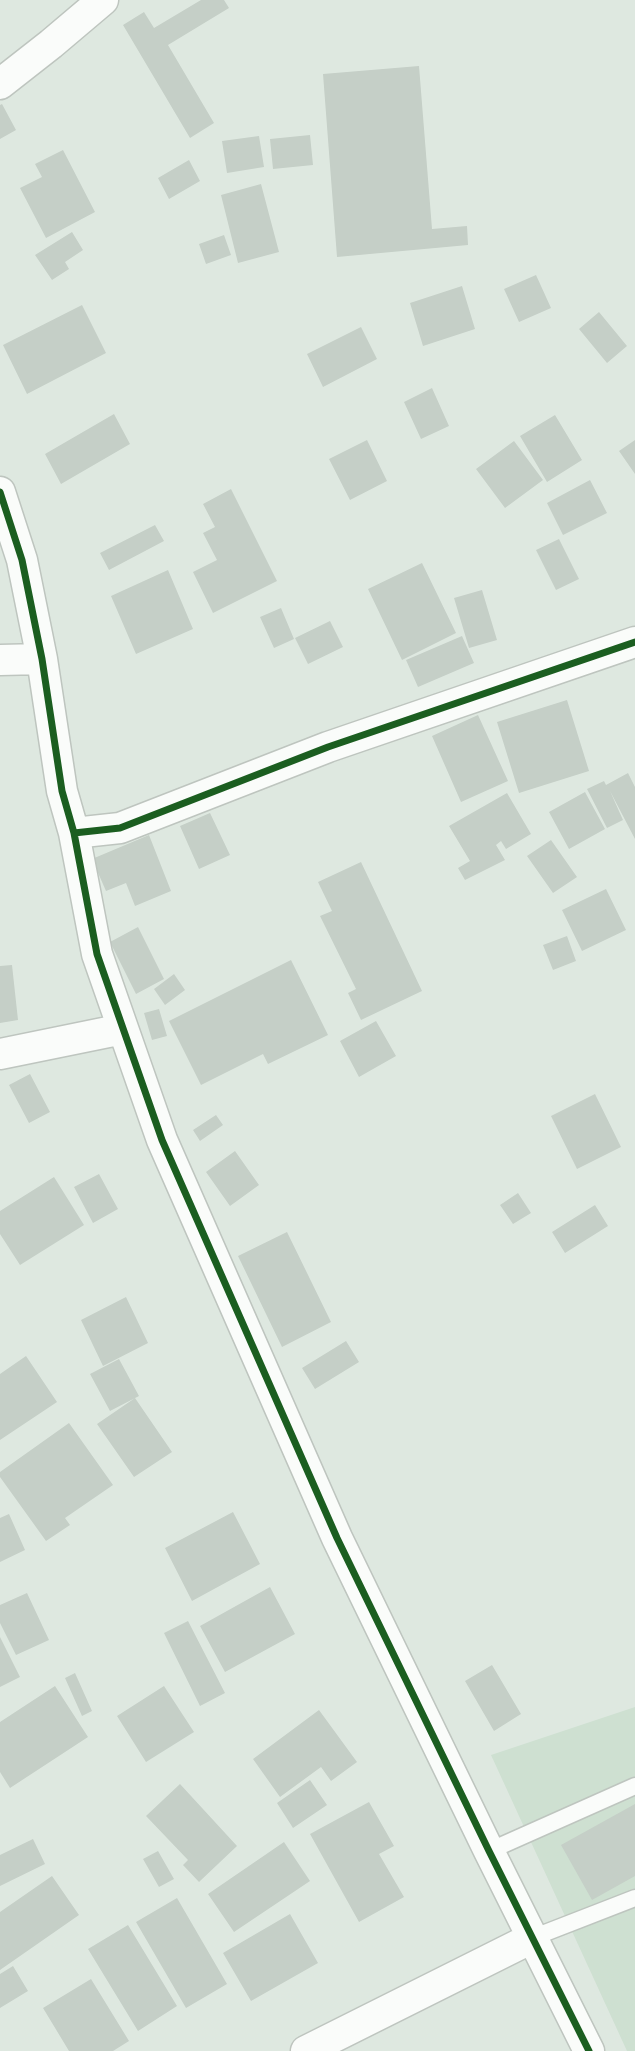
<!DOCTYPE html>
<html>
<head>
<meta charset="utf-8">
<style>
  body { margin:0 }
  canvas { display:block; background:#dee8e0 }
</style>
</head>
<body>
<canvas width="635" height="2051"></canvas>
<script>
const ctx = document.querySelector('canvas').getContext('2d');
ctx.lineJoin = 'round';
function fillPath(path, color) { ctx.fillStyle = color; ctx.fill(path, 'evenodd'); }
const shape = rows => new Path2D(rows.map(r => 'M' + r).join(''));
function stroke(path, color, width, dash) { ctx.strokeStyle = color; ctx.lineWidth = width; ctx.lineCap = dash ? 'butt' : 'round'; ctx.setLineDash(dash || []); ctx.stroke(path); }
const built = shape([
  [635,1707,635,2051,627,2051,491,1755]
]);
const building = shape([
  [201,0,224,0,229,8,168,45,214,123,190,138,123,25,144,12,154,28],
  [419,66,432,229,467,226,468,245,337,257,323,74],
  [2,104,16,130,0,139,0,105],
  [310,135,313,165,273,169,270,139],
  [259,136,264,167,227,173,222,141],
  [63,150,95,212,46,238,20,188,42,177,35,164],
  [189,160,200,181,169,199,158,178],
  [261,184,279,252,238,263,221,195],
  [72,232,83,250,65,262,69,269,52,280,35,255],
  [224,235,231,255,206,264,199,244],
  [536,275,551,308,519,322,504,289],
  [462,286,475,329,423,346,410,303],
  [82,305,106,353,27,394,3,345],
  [599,312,627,346,607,363,579,329],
  [361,327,377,359,323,387,307,354],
  [432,388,449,426,421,439,404,402],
  [114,414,130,444,61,484,45,454],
  [555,415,582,460,547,482,520,436],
  [367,440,387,481,350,500,329,459],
  [635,440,635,474,619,451],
  [514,441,543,480,505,508,476,469],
  [590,480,607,513,563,535,547,503],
  [231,489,277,581,213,613,193,572,217,560,203,533,215,527,203,504],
  [155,525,164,541,109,570,100,553],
  [559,539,579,579,556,590,536,550],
  [422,563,456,633,402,660,368,589],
  [168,570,193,629,136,654,111,596],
  [482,590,497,640,469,648,454,598],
  [281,608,294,639,274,648,260,617],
  [330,621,343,647,308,664,295,638],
  [462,636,474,663,418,687,406,660],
  [567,700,589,771,519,793,497,722],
  [478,715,508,781,461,802,432,736],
  [628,773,635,787,635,839,610,791,623,820,607,828,587,789,604,781,606,785],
  [585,792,605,829,569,849,549,812],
  [507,793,531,834,506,849,501,841,496,845,505,860,465,880,458,868,470,861,449,826],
  [210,813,230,855,199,869,180,826],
  [149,835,171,891,135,906,126,883,106,891,92,859],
  [551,840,577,877,553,893,527,856],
  [361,862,422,991,361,1020,348,993,356,989,320,916,332,911,318,882],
  [606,889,626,930,582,951,562,910],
  [138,927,164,979,136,994,110,942],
  [567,936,576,961,553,970,543,945],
  [291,960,328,1035,268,1064,263,1054,201,1085,169,1021],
  [12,965,18,1020,0,1023,0,966],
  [174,974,185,990,165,1005,154,989],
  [159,1009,167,1036,152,1040,144,1013],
  [376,1021,396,1056,359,1077,340,1041],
  [30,1074,50,1112,29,1123,9,1085],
  [595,1094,621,1147,577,1169,551,1116],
  [216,1115,223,1125,200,1141,193,1130],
  [235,1151,259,1185,230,1206,206,1172],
  [99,1174,118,1209,93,1223,74,1187],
  [54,1177,84,1225,20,1265,0,1234,0,1211],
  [518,1193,531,1213,513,1224,500,1205],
  [595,1205,608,1226,565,1253,552,1232],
  [287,1232,331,1322,282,1347,238,1256],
  [126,1297,148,1343,103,1366,81,1320],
  [346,1341,359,1362,315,1389,302,1368],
  [26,1356,57,1402,0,1440,0,1374],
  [119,1359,139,1396,110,1411,90,1374],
  [135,1398,172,1452,134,1477,97,1424],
  [69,1423,113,1485,65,1518,70,1525,46,1541,0,1477,0,1472],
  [233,1512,260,1564,192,1601,165,1548],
  [9,1514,25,1550,0,1562,0,1518],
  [270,1587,295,1634,225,1672,200,1626],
  [27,1593,49,1640,16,1655,0,1623,0,1605],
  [188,1621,225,1693,200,1706,164,1633],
  [0,1637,20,1677,0,1687],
  [492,1665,521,1714,494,1731,465,1681],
  [75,1673,92,1711,82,1716,65,1678],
  [55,1686,88,1737,10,1788,0,1772,0,1722],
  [164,1686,194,1732,146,1762,117,1716],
  [319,1710,357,1762,331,1781,321,1767,280,1797,253,1759],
  [310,1780,327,1805,293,1828,277,1803],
  [180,1784,237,1846,199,1882,183,1865,188,1860,146,1816],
  [369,1802,394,1846,379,1854,404,1897,359,1922,310,1834],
  [635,1804,635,1876,592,1900,561,1845],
  [33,1839,45,1864,0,1886,0,1855],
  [284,1842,310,1881,234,1932,208,1894],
  [158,1851,174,1879,159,1887,143,1859],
  [52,1876,79,1915,0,1970,0,1912],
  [177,1898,227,1984,186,2008,136,1922],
  [290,1914,318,1963,251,2001,223,1953],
  [128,1925,177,2006,138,2031,88,1949],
  [13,1966,28,1991,0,2008,0,1974],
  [91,1979,129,2041,113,2051,69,2051,43,2008]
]);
const lane = shape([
  [489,1851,635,1786],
  [532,1938,635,1898]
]);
const street = shape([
  [0,84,51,44,103,0],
  [0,492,22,560,42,659,62,791,74,833,97,954,162,1140,337,1538,489,1851,589,2051],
  [0,660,42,659],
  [74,833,120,828,328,747,635,642],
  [0,1054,123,1029],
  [306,2051,532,1938]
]);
const cycleway = shape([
  [0,492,22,560,42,659,62,791,74,833,97,954,162,1140,337,1538,489,1851,589,2051],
  [74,833,120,828,328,747,635,642]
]);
fillPath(built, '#cee0d1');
fillPath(building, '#c5cfc7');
stroke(lane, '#bec5bf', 19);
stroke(street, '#bec5bf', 33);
stroke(lane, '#fafcfa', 16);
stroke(street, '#fafcfa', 30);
stroke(cycleway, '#1b5e20', 7);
</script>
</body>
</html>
